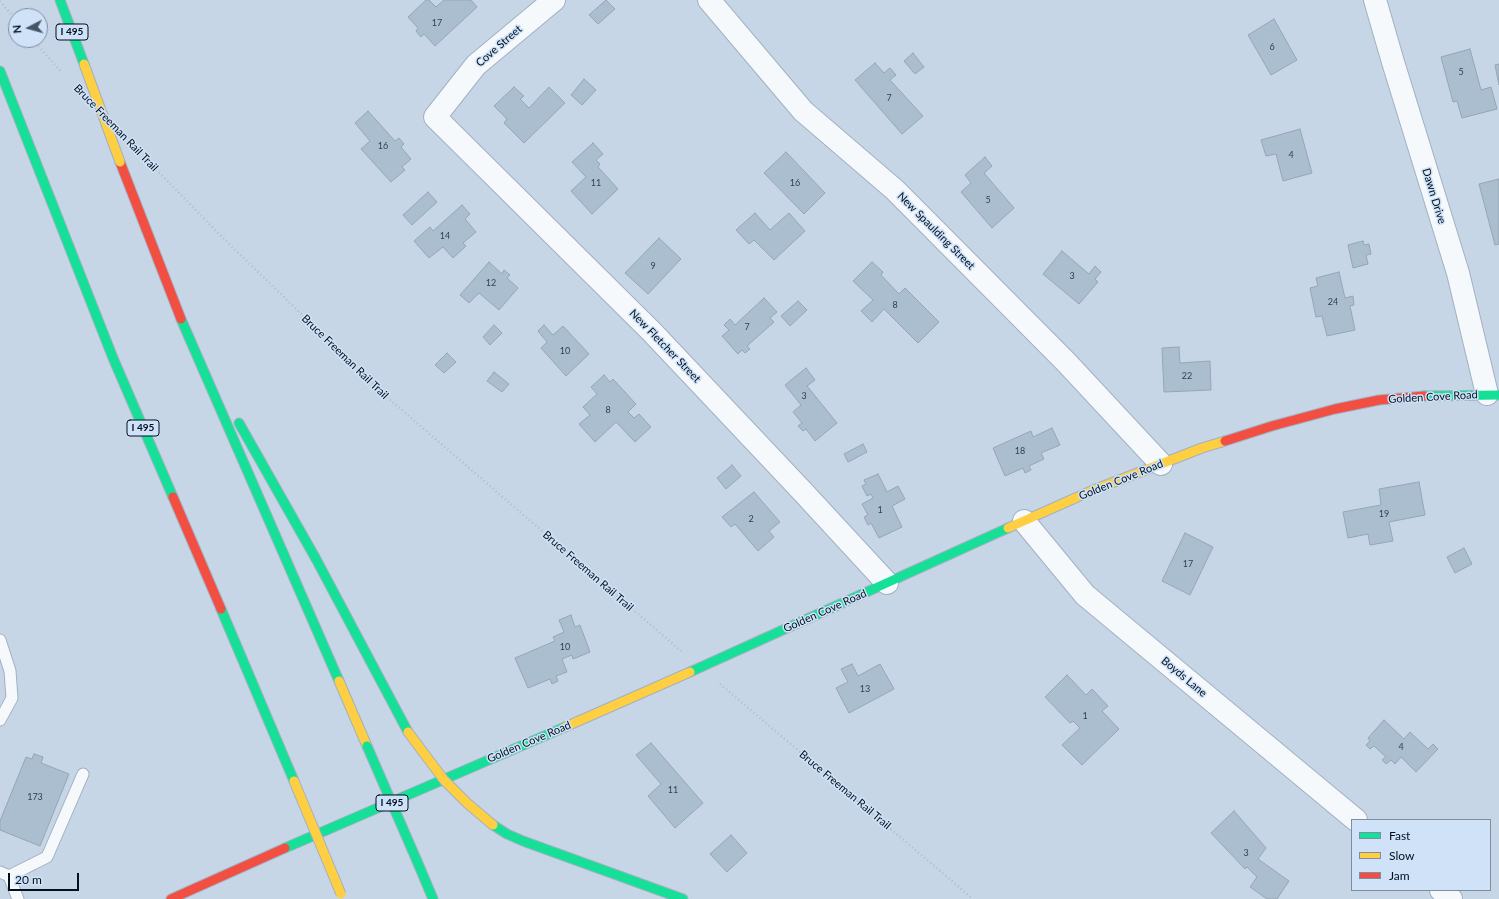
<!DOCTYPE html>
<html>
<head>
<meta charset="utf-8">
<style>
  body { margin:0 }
  #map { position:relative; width:1499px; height:899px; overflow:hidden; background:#c6d6e7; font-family:Lato,sans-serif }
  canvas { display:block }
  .legend { position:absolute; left:1351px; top:819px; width:140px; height:72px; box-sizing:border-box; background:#cfe2f7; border:1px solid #7d8ea1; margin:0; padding:5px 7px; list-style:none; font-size:12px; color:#011021 }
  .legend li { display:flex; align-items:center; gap:8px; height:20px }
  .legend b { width:20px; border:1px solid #7d8ea1 }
  .north { position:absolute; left:8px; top:8px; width:40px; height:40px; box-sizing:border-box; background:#cfe2f7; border:1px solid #7d8ea1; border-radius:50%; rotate:264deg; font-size:11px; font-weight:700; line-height:16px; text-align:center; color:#011021 }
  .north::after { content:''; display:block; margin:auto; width:14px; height:18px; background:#465566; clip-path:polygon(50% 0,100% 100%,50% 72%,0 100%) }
  .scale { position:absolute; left:8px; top:873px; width:71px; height:18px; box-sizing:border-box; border:2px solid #011021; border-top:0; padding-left:5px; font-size:12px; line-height:14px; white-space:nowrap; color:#011021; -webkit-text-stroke:3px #cfe2f7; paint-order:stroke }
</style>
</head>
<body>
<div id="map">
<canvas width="1499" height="899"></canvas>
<ul class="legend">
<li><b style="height:5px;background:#16e098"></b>Fast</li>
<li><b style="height:5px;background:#ffcf43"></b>Slow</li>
<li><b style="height:5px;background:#f24e42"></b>Jam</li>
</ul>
<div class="north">N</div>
<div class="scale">20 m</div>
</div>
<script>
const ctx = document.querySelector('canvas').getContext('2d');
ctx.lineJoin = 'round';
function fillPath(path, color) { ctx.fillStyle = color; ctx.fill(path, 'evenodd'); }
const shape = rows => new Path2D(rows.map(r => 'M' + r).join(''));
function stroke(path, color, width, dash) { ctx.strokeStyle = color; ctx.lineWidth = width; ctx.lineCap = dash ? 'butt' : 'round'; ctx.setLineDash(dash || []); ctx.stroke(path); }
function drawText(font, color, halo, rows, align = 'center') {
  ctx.font = font + ' Lato,sans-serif'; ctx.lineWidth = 3; ctx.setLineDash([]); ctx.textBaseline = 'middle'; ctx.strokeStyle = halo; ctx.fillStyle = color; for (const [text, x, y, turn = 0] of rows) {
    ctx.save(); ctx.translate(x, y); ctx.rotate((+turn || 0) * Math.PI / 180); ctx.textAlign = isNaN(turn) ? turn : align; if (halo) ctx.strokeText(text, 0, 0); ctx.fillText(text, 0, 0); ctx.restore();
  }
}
const building = shape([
  [426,0,429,0,436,7,444,0,471,0,477,7,435,46,424,34,421,37,416,31,418,28,408,17,426,0],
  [606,0,615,9,598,24,589,15,606,0],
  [1274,19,1297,60,1271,75,1248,35,1274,19],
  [1470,49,1481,90,1491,87,1497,109,1462,118,1457,101,1453,102,1441,57,1470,49],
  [913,53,924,67,915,74,904,61,913,53],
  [875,63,884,73,890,68,896,75,890,80,923,116,902,134,855,80,875,63],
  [1499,64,1499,85,1495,65,1499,64],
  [584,79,596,90,582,105,571,95,584,79],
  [514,87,524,96,520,99,529,108,549,87,565,103,524,143,504,123,507,119,494,106,514,87],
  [368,111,395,141,399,138,404,144,401,147,411,159,402,167,405,170,391,182,361,149,370,141,355,123,368,111],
  [1300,129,1312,173,1283,181,1276,154,1266,156,1261,140,1300,129],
  [593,143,603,154,596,160,600,164,598,167,618,189,592,214,571,191,586,177,572,162,593,143],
  [786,152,825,193,804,214,764,173,786,152],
  [985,157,992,166,984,173,1014,208,992,228,961,192,971,183,965,175,985,157],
  [1499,179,1499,244,1495,245,1479,184,1499,179],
  [428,192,437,202,412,225,403,215,428,192],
  [462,205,470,214,465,219,476,232,463,243,466,246,453,258,443,247,429,258,414,241,430,227,433,231,462,205],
  [755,213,770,230,789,213,805,231,774,260,754,240,749,244,736,230,755,213],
  [659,238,681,259,648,294,625,273,659,238],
  [1363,241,1364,245,1369,244,1371,254,1366,255,1368,264,1353,268,1348,245,1363,241],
  [1062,251,1089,274,1095,266,1101,272,1095,279,1098,282,1079,304,1043,274,1062,251],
  [489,262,502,274,504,270,510,275,507,278,518,288,499,310,479,293,469,303,460,295,489,262],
  [872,262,883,272,881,275,899,294,905,288,939,322,918,343,884,309,872,322,861,311,873,300,853,281,872,262],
  [1339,272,1345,298,1353,296,1354,305,1350,306,1355,330,1327,336,1322,316,1316,317,1310,288,1318,286,1316,278,1339,272],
  [764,298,777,312,770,318,774,322,747,346,750,349,745,353,742,350,738,354,722,336,729,330,724,325,730,319,735,325,764,298],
  [798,301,807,310,790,326,781,316,798,301],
  [494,325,502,333,490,345,483,337,494,325],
  [544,325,553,335,563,326,589,354,566,376,541,348,547,342,538,331,544,325],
  [1179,347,1180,363,1210,361,1211,390,1164,392,1162,348,1179,347],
  [447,353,456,362,444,373,435,365,447,353],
  [806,368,815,380,807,386,837,423,815,441,806,429,803,431,798,426,802,423,793,412,801,405,785,385,806,368],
  [494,372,509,384,502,392,487,381,494,372],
  [604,375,610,382,613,379,636,404,628,412,634,418,639,414,651,427,635,442,616,422,595,442,579,424,590,415,583,407,597,394,591,387,604,375],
  [1052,428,1060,445,1041,453,1044,459,1029,466,1031,470,1025,473,1023,468,1005,476,993,448,1031,431,1033,437,1052,428],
  [863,444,867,452,848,462,844,454,863,444],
  [732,465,741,476,726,489,717,478,732,465],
  [878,474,887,492,898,486,905,499,892,506,902,527,879,538,871,523,868,525,864,517,868,515,862,504,873,498,871,494,867,496,862,486,866,484,864,480,878,474],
  [1419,482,1425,515,1389,522,1393,541,1370,545,1368,534,1348,538,1343,512,1381,505,1379,489,1419,482],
  [754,492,780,522,769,531,774,537,758,551,735,524,731,527,722,517,754,492],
  [1185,533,1213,547,1190,595,1162,581,1185,533],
  [1464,548,1472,564,1455,573,1447,557,1464,548],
  [571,615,575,627,580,625,590,652,573,659,572,655,562,659,567,672,556,676,558,681,552,684,550,679,528,688,515,658,555,641,553,637,564,632,559,620,571,615],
  [852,664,858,676,880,664,894,689,849,713,836,688,848,682,841,669,852,664],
  [1067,675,1086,695,1092,689,1108,706,1102,711,1119,729,1082,765,1062,745,1080,728,1073,721,1070,723,1045,697,1067,675],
  [1384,720,1404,739,1410,732,1428,749,1433,744,1438,749,1416,772,1401,757,1395,764,1391,760,1386,764,1382,760,1386,757,1374,746,1370,749,1366,745,1370,741,1368,738,1384,720],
  [651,743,703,803,675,828,648,796,661,784,636,755,651,743],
  [34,754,43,757,41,763,69,774,40,846,0,830,0,821,26,757,32,759,34,754],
  [1234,811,1266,848,1258,859,1289,881,1277,899,1267,899,1250,887,1257,877,1247,867,1245,869,1211,833,1234,811],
  [731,835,747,853,727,872,710,854,731,835]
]);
const path = shape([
  [0,1,16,20],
  [33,40,62,73],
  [145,158,223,238,388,398,681,651],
  [720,684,973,899]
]);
const lane = shape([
  [0,640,10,671,12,698,0,720],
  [0,872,9,876,18,899],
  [9,876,47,857,83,774]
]);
const street = shape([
  [554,0,476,65,435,117,652,332,803,492,887,583],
  [709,0,803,111,895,190,1066,362,1161,464],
  [1375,0,1393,62,1458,273,1487,394],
  [1024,521,1085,595,1356,820],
  [1441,890,1451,899]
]);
const fast = shape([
  [60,0,84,64],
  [0,71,113,358,173,497],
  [181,319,339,681],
  [1424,396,1499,395],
  [239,423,316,559,408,732],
  [221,609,294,781],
  [690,672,1008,528],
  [493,825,507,834,523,841,683,899],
  [285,848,565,727],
  [417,861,433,899]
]);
const slow = shape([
  [1008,528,1091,491,1202,448,1225,441],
  [339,681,367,746],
  [565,727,690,672]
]);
const jam = shape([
  [120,162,181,319],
  [1225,441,1272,426,1335,409,1379,400,1424,396],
  [173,497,221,609],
  [171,899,285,848]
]);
const fastBridge = shape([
  [367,746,417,861]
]);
const slowBridge = shape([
  [84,64,120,162],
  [408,732,444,780,467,803,493,825],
  [294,781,341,894]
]);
const numberNames = [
  ["17",437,23],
  ["6",1272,47],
  ["5",1461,72],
  ["7",889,98],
  ["16",383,146],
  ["4",1291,155],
  ["11",596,183],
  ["16",795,183],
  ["5",988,200],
  ["14",445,236],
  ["9",653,266],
  ["3",1072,276],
  ["12",491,283],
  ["24",1333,302],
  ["8",895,305],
  ["7",747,327],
  ["10",565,351],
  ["22",1187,376],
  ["3",804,396],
  ["8",608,410],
  ["18",1020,451],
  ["1",880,510],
  ["19",1384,514],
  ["2",751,519],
  ["17",1188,564],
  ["10",565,647],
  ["13",865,689],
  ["1",1085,716],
  ["4",1401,747],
  ["11",673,790],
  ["173",35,797],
  ["3",1246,853]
];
const shields = [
  [72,32,32],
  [143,428,32],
  [392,803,32]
];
const shieldNames = [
  ["I 495",72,32],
  ["I 495",143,428],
  ["I 495",392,803]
];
const streetNames = [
  ["Cove Street",499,46,-41],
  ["Bruce Freeman Rail Trail",116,128,46],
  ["Dawn Drive",1434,196,73],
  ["New Spaulding Street",936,231,45],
  ["New Fletcher Street",665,346,46],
  ["Bruce Freeman Rail Trail",345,357,44],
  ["Golden Cove Road",1433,397,-3],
  ["Golden Cove Road",1121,480,-22],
  ["Bruce Freeman Rail Trail",588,571,41],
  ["Golden Cove Road",825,611,-24],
  ["Boyds Lane",1184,677,40],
  ["Golden Cove Road",529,742,-23],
  ["Bruce Freeman Rail Trail",845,790,40]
];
fillPath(building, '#abbed0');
stroke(building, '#95a5b5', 1);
stroke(lane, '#a1b1c2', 13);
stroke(street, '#a1b1c2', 24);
stroke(fast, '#a1b1c2', 11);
stroke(slow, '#a1b1c2', 11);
stroke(jam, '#a1b1c2', 11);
stroke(path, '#b5bbc2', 2.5, [1, 3]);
stroke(lane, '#f6f9fb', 11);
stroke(street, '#f6f9fb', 22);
stroke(fast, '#16e098', 9);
stroke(slow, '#ffcf43', 9);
stroke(jam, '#f24e42', 9);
stroke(fastBridge, '#a1b1c2', 11, []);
stroke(slowBridge, '#a1b1c2', 11, []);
stroke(fastBridge, '#16e098', 9);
stroke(slowBridge, '#ffcf43', 9);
drawText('9px', '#2f3f50', null, numberNames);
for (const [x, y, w] of shields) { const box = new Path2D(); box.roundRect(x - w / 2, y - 8, w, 16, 3); ctx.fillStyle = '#cfe2f7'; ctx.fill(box); stroke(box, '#011021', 1); }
drawText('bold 10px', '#011021', null, shieldNames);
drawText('11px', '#011021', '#cfe2f7', streetNames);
</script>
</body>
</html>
